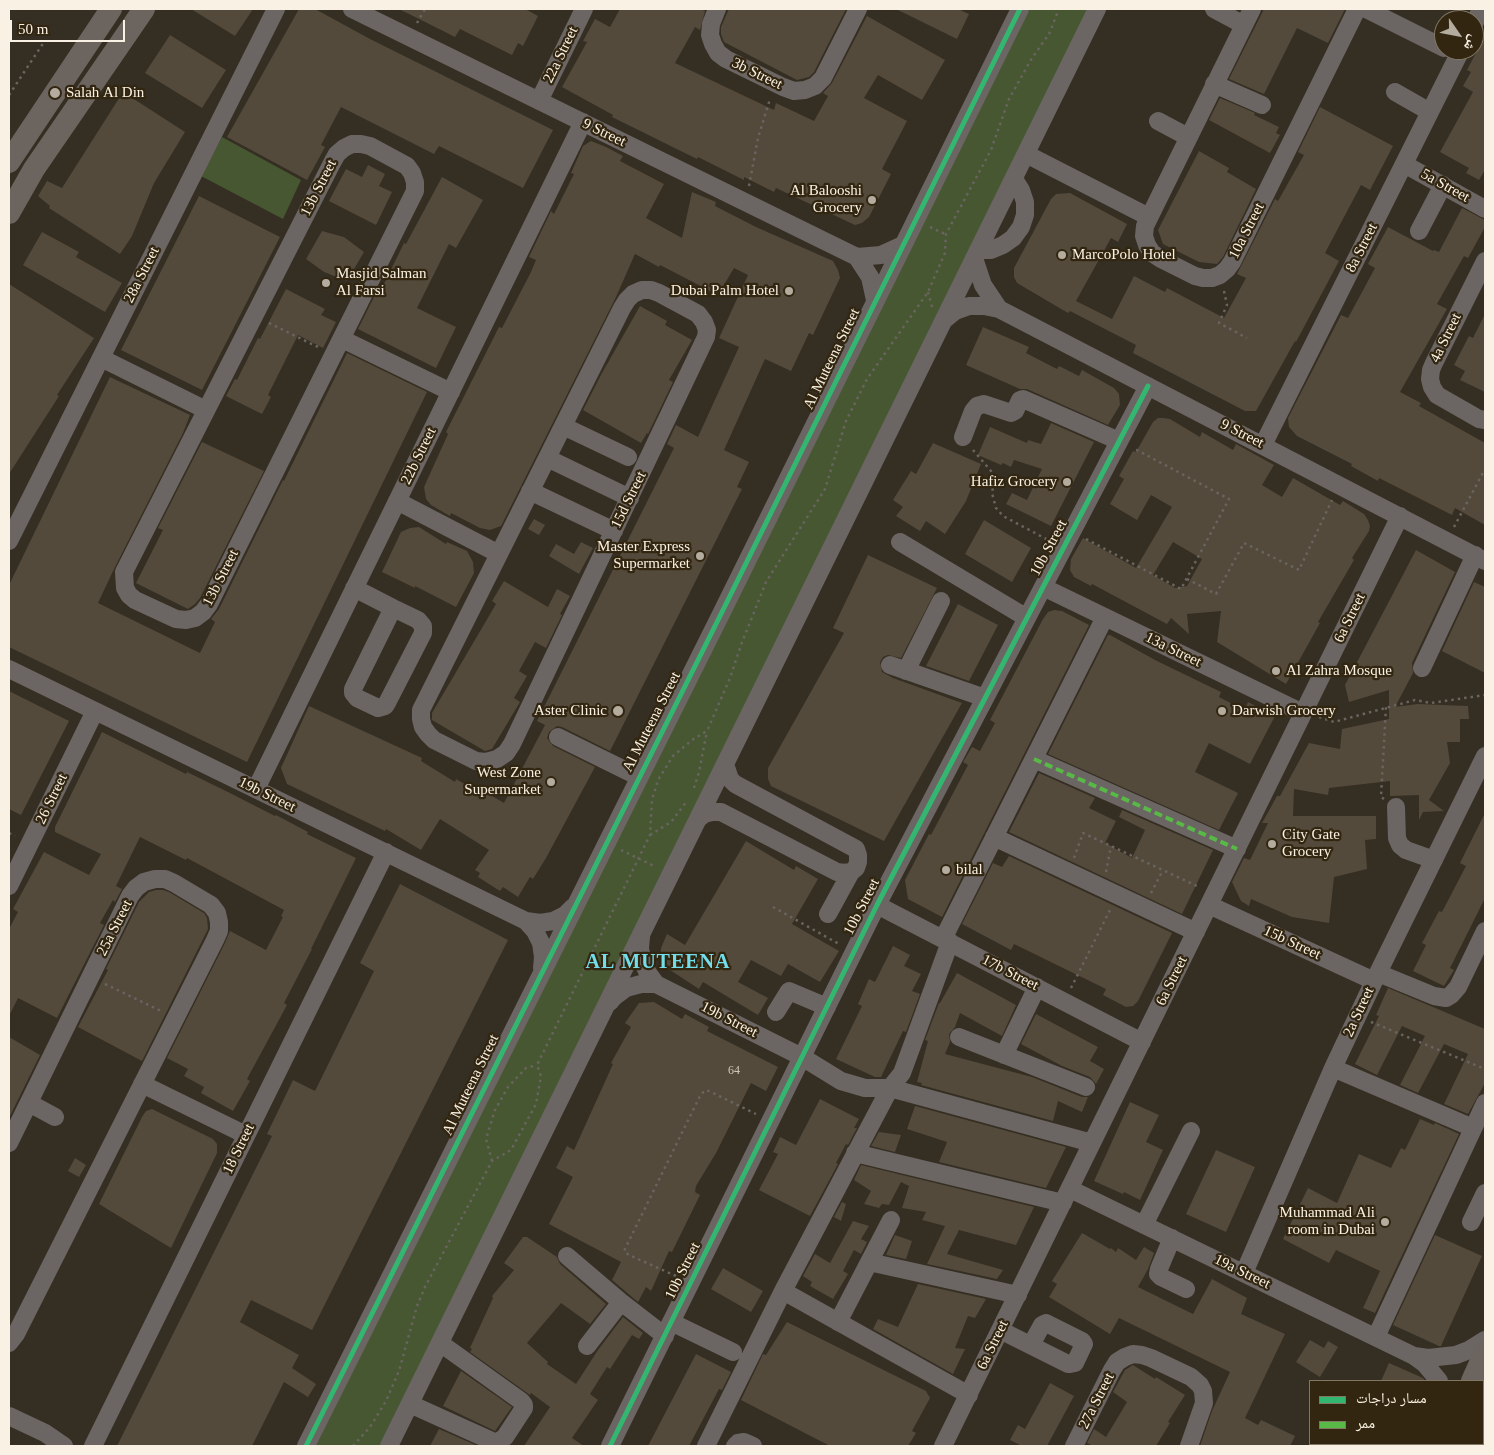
<!DOCTYPE html>
<html>
<head>
<meta charset="utf-8">
<style>
  body { margin:0 }
  #map { position:relative; width:1494px; height:1455px; overflow:hidden; background:#352e22; font-family:"Times New Roman","Noto Naskh Arabic",serif }
  canvas { display:block }
  .frame { position:absolute; inset:0; border:10px solid #f9f1e3; pointer-events:none }
  .legend { position:absolute; left:1309px; top:1380px; width:175px; height:65px; box-sizing:border-box; background:#322610; border:1px solid #827764; margin:0; padding:6px 9px; list-style:none; font-size:15px; color:#f9f1e3 }
  .legend li { display:flex; align-items:center; gap:10px; height:25px }
  .legend b { width:25px; border:1px solid #827764 }
  .north { position:absolute; left:1434px; top:10px; width:50px; height:50px; box-sizing:border-box; background:#322610; border:1px solid #827764; border-radius:50%; rotate:123deg; font-size:14px; font-weight:700; line-height:20px; text-align:center; color:#f9f1e3 }
  .north::after { content:''; display:block; margin:auto; width:18px; height:22px; background:#b4ad9f; clip-path:polygon(50% 0,100% 100%,50% 72%,0 100%) }
  .scale { position:absolute; left:10px; top:20px; width:115px; height:22px; box-sizing:border-box; border:2px solid #f9f1e3; border-top:0; padding-left:6px; font-size:15px; line-height:18px; white-space:nowrap; color:#f9f1e3; -webkit-text-stroke:4px #322610; paint-order:stroke }
</style>
</head>
<body>
<div id="map">
<canvas width="1494" height="1455"></canvas>
<div class="frame"></div>
<ul class="legend">
<li><b style="height:6px;background:#33b770"></b>مسار دراجات</li>
<li><b style="height:6px;background:#58b947"></b>ممر</li>
</ul>
<div class="north">ش</div>
<div class="scale">50 m</div>
</div>
<script>
const ctx = document.querySelector('canvas').getContext('2d');
ctx.lineJoin = 'round';
function fillPath(path, color) { ctx.fillStyle = color; ctx.fill(path, 'evenodd'); }
const shape = rows => new Path2D(rows.map(r => 'M' + r).join(''));
function stroke(path, color, width, dash) { ctx.strokeStyle = color; ctx.lineWidth = width; ctx.lineCap = dash ? 'butt' : 'round'; ctx.setLineDash(dash || []); ctx.stroke(path); }
function drawText(font, color, halo, rows, align = 'center') {
  ctx.font = font + ' "Times New Roman",serif'; ctx.lineWidth = 4.5; ctx.setLineDash([]); ctx.textBaseline = 'middle'; ctx.strokeStyle = halo; ctx.fillStyle = color; for (const [text, x, y, turn = 0] of rows) {
    ctx.save(); ctx.translate(x, y); ctx.rotate((+turn || 0) * Math.PI / 180); ctx.textAlign = isNaN(turn) ? turn : align; if (halo) ctx.strokeText(text, 0, 0); ctx.fillText(text, 0, 0); ctx.restore();
  }
}
const green = shape([
  [1021,9,1089,9,384,1446,316,1446],
  [222,137,301,180,283,219,201,176]
]);
const building = shape([
  [191,9,253,9,235,36],
  [299,9,315,9,370,39,553,130,523,188,439,146,434,154,341,107,321,145,325,147,307,180,227,137],
  [399,9,525,9,538,16,523,46,518,43,512,55,460,29,455,37],
  [620,9,701,9,705,11,700,30,695,27,675,63,774,110,776,103,814,121,828,96,823,93,832,83,867,16,945,60,922,100,878,75,864,98,907,121,882,169,891,174,869,217,862,223,855,225,776,188,774,192,744,177,744,180,698,157,697,159,612,117,613,115,562,87,587,42,583,41,595,19,610,27],
  [729,9,846,9,814,72,809,77,797,80,724,42,721,34,721,27],
  [896,9,958,9,969,14,957,39],
  [1264,9,1345,9,1328,43,1297,28,1264,94,1229,79],
  [170,35,226,70,202,108,145,73],
  [1485,36,1485,170,1479,180,1466,173,1469,168,1440,152,1473,92,1463,86,1471,72,1467,70],
  [123,92,185,132,154,183,132,236,120,254,49,208,50,206,38,196,47,181,62,188],
  [1220,98,1255,113,1254,115,1279,127,1276,133,1280,135,1270,153,1209,120],
  [1320,107,1393,146,1370,190,1361,185,1325,253,1339,261,1296,342,1295,341,1256,411,1245,411,1133,353,1136,345,1070,311,1068,313,1017,283,1014,277,1014,268,1051,199,1056,194,1070,193,1127,224,1118,242,1111,238,1076,301,1112,319,1134,276,1165,292,1167,288,1224,318,1246,278,1237,274,1275,199,1278,201,1304,155,1298,152],
  [591,141,606,147,623,156,620,161,664,184,646,218,682,238,692,192,716,202,715,206,756,227,833,261,838,270,840,278,813,335,809,333,791,371,765,359,724,450,749,462,737,487,742,489,610,751,562,727,557,726,549,732,547,738,553,746,595,767,546,858,533,879,530,877,518,897,503,887,500,891,478,877,480,873,475,870,489,850,440,819,421,850,386,829,385,831,287,784,281,768,309,706,422,758,421,761,455,782,456,779,480,793,482,790,504,803,545,725,537,721,674,448,667,444,676,425,698,437,739,347,719,338,748,275,734,268,718,295,660,265,659,267,635,254,616,297,501,526,490,530,480,528,451,513,450,516,431,505,426,499,424,487,448,434,446,432,499,327,502,328,531,272,536,260,529,257,551,211,554,214,574,174,571,173,583,146],
  [1199,151,1229,168,1227,172,1256,189,1223,257,1217,264,1199,262,1163,244,1158,230],
  [368,165,385,174,379,186,392,192,376,225,329,201,346,169,362,177],
  [442,177,483,200,456,248,449,244,417,308,456,327,436,368,358,329,378,289,381,290,404,243,406,244],
  [199,196,280,237,202,390,121,350],
  [1462,208,1485,220,1485,227,1468,258,1464,256,1437,304,1447,309,1400,392,1421,403,1419,406,1485,443,1485,525,1455,508,1452,515,1379,478,1378,481,1351,466,1352,464,1297,436,1289,427,1288,418,1341,315,1348,318,1375,268,1368,264,1388,227,1433,251,1434,250,1439,252],
  [322,231,344,237,364,252,347,281,324,272,306,259],
  [42,232,79,252,76,257,122,283,105,312,23,265],
  [9,284,94,338,57,395,59,396,9,474],
  [286,289,325,309,321,315,336,322,323,348,298,335,268,395,271,397,262,414,226,396,235,379,237,380,258,338,260,339],
  [640,306,667,321,665,325,692,340,669,380,673,382,648,434,647,433,641,443,583,410,602,373],
  [1485,314,1485,392,1460,380,1465,371,1454,365,1469,336,1473,338],
  [983,327,1029,347,1026,353,1057,369,1059,366,1079,376,1082,370,1114,388,1119,394,1120,405,1108,425,1027,389,1020,389,966,365],
  [347,353,427,392,247,762,9,647,9,585,110,377,190,415,183,433,115,567,98,603,200,653,215,622,211,619,219,609,283,480,284,481],
  [1158,418,1163,418,1170,419,1200,437,1202,432,1233,450,1236,444,1274,465,1262,485,1282,497,1293,478,1340,505,1343,501,1364,514,1368,520,1370,526,1369,531,1352,558,1354,560,1318,622,1320,623,1286,684,1217,642,1221,611,1187,614,1189,634,1171,618,1167,624,1092,584,1091,586,1074,577,1070,570,1071,559,1083,538,1136,568,1172,507,1151,495,1137,520,1110,504,1124,479,1119,476,1133,451,1136,452,1153,422],
  [1173,542,1202,559,1187,586,1175,588,1153,575],
  [1051,423,1094,442,1051,526,1006,504,1012,493,1027,500,1042,469,1014,460,1011,467,1003,463,1001,465,978,455,990,427,1027,443,1028,440,1041,444],
  [202,442,264,471,200,598,195,604,188,609,136,583,163,530,158,528],
  [933,443,981,464,966,501,945,534,926,521,920,531,896,516,903,507,893,500,911,471,916,474],
  [534,519,545,525,539,535,528,529],
  [984,520,1031,548,1012,582,965,554],
  [419,527,446,544,447,542,467,551,473,562,474,573,456,607,415,586,415,588,382,572,401,532,410,528],
  [581,542,593,548,579,574,549,556,556,544,574,554],
  [1416,550,1455,572,1412,663,1413,673,1395,707,1418,704,1468,706,1469,719,1460,719,1460,742,1447,742,1450,763,1429,800,1444,811,1423,812,1419,820,1419,795,1390,796,1390,781,1329,788,1328,795,1294,789,1293,816,1376,816,1376,839,1365,840,1367,869,1334,877,1329,923,1292,917,1251,899,1249,906,1241,901,1232,882,1244,858,1250,860,1268,823,1262,823,1277,796,1280,796,1309,743,1340,749,1342,729,1389,719,1389,690,1349,702,1345,685],
  [868,555,937,588,901,658,888,655,883,657,880,662,882,672,893,678,962,703,884,841,771,786,768,779,768,768,844,633,833,628],
  [504,581,548,607,557,589,570,596,560,614,562,615,546,648,535,642,519,671,527,676,514,698,520,702,492,749,485,751,432,720,432,713,496,604,492,601],
  [1474,582,1485,587,1485,673,1442,651],
  [958,604,998,625,969,681,926,666],
  [1054,610,1062,611,1089,625,942,917,908,899,905,880,929,834,931,835,968,765,963,762,972,747,980,751,995,723,990,720,1043,619,1048,612],
  [1108,635,1110,635,1157,661,1221,692,1219,697,1244,710,1248,702,1275,716,1250,764,1209,743,1195,772,1238,793,1219,830,1048,754],
  [9,691,69,721,21,815,9,809],
  [102,732,186,774,187,772,230,793,275,816,276,815,308,832,307,834,356,858,311,949,312,949,284,1003,287,1005,247,1079,250,1081,233,1111,201,1093,204,1087,184,1076,188,1069,167,1058,224,945,230,931,266,950,283,917,281,916,284,910,187,858,186,860,140,837,116,886,122,889,115,902,113,900,100,923,104,925,57,1018,18,998,9,1016,9,929,18,912,13,909,44,852,89,875,101,854,55,832,55,827],
  [1039,773,1095,798,1089,808,1116,821,1105,843,1132,858,1145,830,1119,817,1122,810,1213,850,1182,914,1009,832],
  [1485,813,1485,898,1450,968,1454,970,1444,986,1413,971,1426,945,1422,943,1439,911,1442,912,1466,866,1460,863],
  [746,841,794,870,796,866,818,879,792,924,839,951,820,982,788,964,781,976,751,960,738,982,768,998,758,1015,703,982,699,989,667,968,660,959,661,948,667,934,685,945],
  [1009,856,1172,933,1138,1001,1133,1006,1126,1007,1103,995,1106,989,1014,944,1011,950,962,924,993,863,1002,867],
  [400,884,508,940,312,1330,251,1300,240,1322,299,1355,292,1368,316,1384,308,1397,284,1382,252,1446,117,1446,272,1136,267,1134,293,1080,315,1091,374,971,360,963],
  [156,890,163,890,169,892,204,913,207,918,208,929,142,1061,78,1027,108,970,106,969,139,902,149,892],
  [893,946,910,955,904,966,921,974,912,991,920,994,906,1032,903,1031,881,1077,875,1077,836,1059,862,1006,858,1004,869,979,875,982],
  [957,973,1016,1005,1002,1036,960,1013,955,1027,949,1034,950,1042,945,1054,1032,1077,1082,1097,1088,1097,1082,1112,1058,1101,1053,1121,921,1085,922,1083,917,1082,928,1041,925,1040,939,1003,940,1003],
  [1388,988,1485,1029,1485,1083,1468,1114,1444,1104,1468,1054,1444,1044,1418,1093,1400,1085,1425,1036,1402,1026,1377,1075,1355,1064,1379,1016,1376,1015],
  [654,1002,682,1019,685,1014,709,1027,707,1031,778,1067,766,1091,751,1083,716,1153,696,1186,695,1192,700,1195,672,1252,669,1251,651,1291,646,1287,638,1302,612,1280,621,1262,549,1224,573,1177,556,1168,567,1146,574,1150,613,1064,611,1063,631,1027,625,1023,639,1003],
  [1036,1014,1098,1047,1090,1061,1104,1069,1096,1084,1090,1077,1062,1066,1021,1044],
  [9,1037,40,1055,9,1118],
  [820,1099,859,1119,854,1128,857,1128,848,1145,846,1144,836,1163,838,1164,810,1216,759,1190,778,1154,773,1152,780,1137,796,1145],
  [1130,1102,1159,1115,1146,1142,1163,1150,1140,1200,1124,1192,1123,1194,1094,1181],
  [915,1106,1066,1147,1046,1188,939,1162,947,1142,907,1129],
  [152,1109,213,1139,217,1144,217,1153,171,1248,99,1204,142,1117,146,1111],
  [1420,1119,1434,1125,1435,1123,1459,1134,1375,1313,1363,1308,1380,1271,1336,1250,1329,1263,1283,1239,1308,1188,1337,1203,1359,1154,1391,1168,1401,1148,1405,1150],
  [879,1132,901,1135,895,1152,871,1146],
  [1216,1150,1255,1167,1226,1232,1186,1214],
  [75,1158,86,1165,79,1177,68,1171],
  [861,1165,1034,1207,1016,1245,959,1230,947,1254,1003,1270,997,1279,927,1264,945,1226,922,1220,926,1212,902,1208,909,1186,901,1182,889,1205,882,1204,879,1208,864,1204,871,1191,854,1180],
  [842,1202,846,1204,841,1221,834,1217],
  [853,1221,869,1226,861,1239,867,1242,861,1254,854,1250,843,1271,848,1274,833,1299,810,1286,812,1282,803,1276,815,1254,830,1263],
  [1082,1233,1110,1249,1111,1248,1116,1252,1118,1248,1136,1260,1144,1247,1154,1253,1148,1269,1138,1287,1193,1314,1212,1279,1247,1298,1241,1314,1285,1334,1245,1418,1258,1425,1261,1420,1295,1436,1290,1446,1200,1446,1212,1411,1230,1372,1119,1318,1110,1334,1049,1297,1057,1284,1052,1281],
  [895,1235,912,1241,906,1259,886,1255],
  [1435,1235,1482,1256,1441,1346,1439,1346,1393,1325],
  [523,1237,527,1237,557,1257,560,1264,606,1304,590,1324,561,1303,527,1343,548,1362,547,1364,576,1384,598,1350,623,1317,643,1333,639,1339,632,1335,610,1369,607,1367,590,1394,598,1400,572,1438,584,1446,524,1446,550,1407,531,1393,530,1395,470,1352,472,1349,470,1348,493,1298,492,1296,514,1270,504,1263],
  [723,1268,763,1291,751,1312,711,1289],
  [918,1284,986,1299,975,1318,968,1316,955,1348,965,1349,953,1374,873,1329,878,1319,898,1327],
  [787,1322,926,1391,930,1398,912,1431,916,1433,908,1446,830,1446,741,1400,763,1354,766,1355],
  [1310,1340,1324,1348,1328,1341,1338,1347,1320,1377,1296,1362],
  [696,1354,731,1372,722,1390,719,1389,689,1446,648,1446],
  [1389,1363,1423,1378,1425,1381,1381,1381],
  [1133,1365,1155,1379,1156,1377,1185,1395,1168,1422,1170,1423,1156,1446,1093,1446,1087,1443,1094,1429,1106,1437,1127,1402,1113,1392,1125,1370],
  [461,1371,512,1407,495,1431,443,1406],
  [1050,1383,1074,1396,1047,1446,1022,1446,1010,1440,1018,1425,1025,1429],
  [439,1429,478,1446,430,1446]
]);
const path = shape([
  [417,23,425,9],
  [9,95,44,42],
  [749,186,758,138,770,99],
  [930,227,945,234],
  [1224,291,1227,305,1219,323,1247,338],
  [928,292,932,307],
  [269,323,320,348],
  [973,450,991,471,994,481,992,493,996,508,1003,516,1050,541],
  [1454,527,1485,469],
  [1086,539,1181,589,1229,499,1133,448],
  [1187,579,1216,594,1244,543,1299,570,1332,500],
  [1319,717,1334,722,1415,700,1431,703,1485,695],
  [694,788,699,772,707,731],
  [1384,799,1381,797,1386,707],
  [9,833,15,836],
  [650,835,671,822,687,801],
  [621,850,656,867],
  [1074,858,1083,833,1199,887],
  [1106,872,1111,846],
  [1151,893,1163,870],
  [773,907,839,944],
  [105,984,161,1011],
  [1071,988,1110,910],
  [1371,1022,1485,1069],
  [492,1161,486,1139,495,1110,508,1087,526,1068,537,1065],
  [676,1276,629,1255,624,1251,701,1094,706,1090,711,1092,756,1114],
  [353,1446,370,1427,386,1401,399,1371,417,1306,425,1287,492,1161,511,1150,536,1104,541,1076,537,1065,650,835,652,800,658,780,673,756,692,740,707,731,730,678,741,645,766,582,825,489,846,421,867,379,928,292,945,253,946,234,991,150,1009,99,1032,58,1049,34,1059,9]
]);
const minor = shape([
  [352,9,857,257,881,255,903,245],
  [717,9,711,24,710,35,713,44,718,53,726,59,783,87,794,91,805,90,815,86,823,78,858,9],
  [1214,9,1244,25],
  [1252,9,1145,226,1144,236,1147,245,1152,253,1161,259,1195,276,1203,278,1212,278,1220,275,1227,269,1232,262,1357,9],
  [1366,9,1444,48],
  [1474,24,1481,9],
  [1214,84,1262,105],
  [1395,92,1430,112],
  [539,101,584,9],
  [1158,121,1188,137],
  [352,144,361,144,370,146,407,166,412,173,415,182,415,191,209,604,203,612,195,618,186,620,176,619,135,600,129,595,125,588,124,572,333,161,337,154,344,148,352,144],
  [1026,154,1149,217],
  [1404,164,1485,209],
  [1419,231,1443,185],
  [978,250,991,250,1003,245,1013,238,1021,227,1025,215,1025,202,1021,190,1014,179],
  [857,257,870,277,875,300],
  [974,258,983,285,999,309],
  [1485,261,1434,363,1431,370,1430,379,1432,387,1437,395,1479,419,1485,420],
  [642,290,651,290,659,293,698,314,704,322,707,330,706,337,512,744,506,753,497,759,486,762,476,761,434,740,428,734,423,727,421,719,421,710,622,308,627,300,633,294,642,290],
  [944,320,955,311,969,306,984,306,999,309,1485,561],
  [342,339,451,392],
  [101,358,206,410],
  [563,426,628,457],
  [963,437,973,411,977,406,984,404,1011,413,1015,411,1020,400,1023,399,1119,441],
  [1263,445,1461,50],
  [547,458,630,498],
  [530,491,614,531],
  [397,501,499,554],
  [9,541,276,9],
  [900,542,1027,618],
  [1043,587,1303,713],
  [354,588,393,608,418,620,423,626,423,633,387,703,385,706,378,708,357,698,353,693,353,689,393,608],
  [890,665,985,698],
  [1422,668,1475,555],
  [9,669,526,921,540,923,553,921,565,915,573,907],
  [906,671,941,601],
  [558,737,639,777],
  [1034,759,1237,849],
  [256,789,583,122],
  [1396,807,1397,838,1400,845,1406,850,1434,860],
  [698,819,704,814,712,812,721,812,837,872,844,873,851,872,856,868,858,862,858,855,856,849,735,784,730,779,725,764],
  [994,837,1196,932],
  [9,886,95,711],
  [877,905,1142,1042],
  [1209,905,1374,981],
  [828,914,851,872],
  [526,921,535,931,541,943,543,957,542,968],
  [641,937,640,948,642,961,648,973,656,984,802,1057,841,1081,865,1088,890,1088,1092,1143],
  [943,939,1105,617],
  [1378,973,1434,996,1446,998,1451,995,1458,987,1485,931],
  [610,1002,614,997,626,988,641,984,656,984],
  [776,1012,789,991,827,1007],
  [959,1037,1086,1087],
  [1004,1055,1037,987],
  [1333,1068,1473,1128],
  [142,1084,246,1135],
  [29,1103,55,1117],
  [9,1143,130,896,136,888,144,882,155,879,165,879,174,883,211,905,217,913,219,922,219,931,215,940,16,1334,9,1343],
  [855,1153,1063,1203],
  [1070,1189,1414,1356,1425,1364,1439,1381],
  [1471,1222,1485,1193],
  [1144,1225,1191,1131],
  [1172,1238,1159,1269,1158,1274,1161,1277,1186,1289],
  [567,1256,621,1302,665,1336],
  [869,1262,1018,1295],
  [1244,1273,1333,1068,1374,981,1485,756],
  [783,1291,969,1395],
  [671,1322,733,1352],
  [838,1322,891,1220],
  [1000,1330,1068,1364,1070,1364,1075,1363,1084,1344,1082,1341,1046,1323,1042,1325,1031,1345],
  [1376,1337,1485,1103],
  [587,1346,621,1302],
  [1414,1356,1428,1358,1456,1355,1469,1350,1485,1340],
  [410,1404,494,1442,498,1442,505,1437,524,1408,524,1405,521,1401,440,1343],
  [9,1416,45,1433,64,1446],
  [93,1446,386,852],
  [306,1446,721,614,1020,9],
  [389,1446,1097,9],
  [610,1446,877,905,1148,386],
  [706,1446,783,1291,890,1088,902,1073,950,942],
  [735,1446,738,1443,744,1442,753,1446],
  [943,1446,1400,516],
  [1074,1446,1112,1370,1117,1362,1125,1357,1133,1354,1142,1355,1151,1358,1191,1377,1200,1385,1203,1391,1204,1403,1189,1446]
]);
const major = shape([
  [9,162,111,9],
  [9,213,34,169,144,9],
  [1472,1381,1485,1352],
  [1444,1446,1445,1444]
]);
const quiet = shape([
  [1034,759,1237,849]
]);
const cycleway = shape([
  [306,1446,721,614,1020,9],
  [610,1446,877,905,1148,386]
]);
const markers = [
  [55,93,6,"#b4ad9f"],
  [872,200,5,"#b4ad9f"],
  [1062,255,5,"#b4ad9f"],
  [326,283,5,"#b4ad9f"],
  [789,291,5,"#b4ad9f"],
  [1067,482,5,"#b4ad9f"],
  [700,556,5,"#b4ad9f"],
  [1276,671,5,"#b4ad9f"],
  [618,711,6,"#b4ad9f"],
  [1222,711,5,"#b4ad9f"],
  [551,782,5,"#b4ad9f"],
  [1272,844,5,"#b4ad9f"],
  [946,870,5,"#b4ad9f"],
  [1385,1222,5,"#b4ad9f"]
];
const numberNames = [
  ["64",734,1071]
];
const streetNames = [
  ["22a Street",561,55,-64],
  ["3b Street",757,74,26],
  ["9 Street",604,133,26],
  ["5a Street",1445,186,29],
  ["13b Street",319,188,-63],
  ["10a Street",1247,231,-63],
  ["8a Street",1362,248,-63],
  ["28a Street",142,275,-63],
  ["4a Street",1446,338,-64],
  ["Al Muteena Street",832,359,-64],
  ["9 Street",1242,434,27],
  ["22b Street",419,456,-64],
  ["15d Street",629,500,-64],
  ["10b Street",1049,548,-62],
  ["13b Street",221,578,-63],
  ["6a Street",1350,618,-64],
  ["13a Street",1173,650,26],
  ["Al Muteena Street",652,722,-63],
  ["19b Street",267,795,26],
  ["26 Street",52,799,-64],
  ["10b Street",862,907,-63],
  ["25a Street",115,928,-63],
  ["15b Street",1292,943,25],
  ["17b Street",1010,973,27],
  ["6a Street",1172,981,-64],
  ["2a Street",1359,1012,-65],
  ["19b Street",729,1020,27],
  ["Al Muteena Street",471,1085,-64],
  ["18 Street",239,1149,-64],
  ["10b Street",683,1271,-64],
  ["19a Street",1242,1272,26],
  ["6a Street",993,1345,-64],
  ["27a Street",1097,1401,-63]
];
const poiNames = [
  ["Salah Al Din",66,93],
  ["Al Balooshi",862,191,"right"],
  ["Grocery",862,208,"right"],
  ["MarcoPolo Hotel",1072,255],
  ["Masjid Salman",336,274],
  ["Al Farsi",336,291],
  ["Dubai Palm Hotel",779,291,"right"],
  ["Hafiz Grocery",1057,482,"right"],
  ["Master Express",690,547,"right"],
  ["Supermarket",690,564,"right"],
  ["Al Zahra Mosque",1286,671],
  ["Aster Clinic",607,711,"right"],
  ["Darwish Grocery",1232,711],
  ["West Zone",541,773,"right"],
  ["Supermarket",541,790,"right"],
  ["City Gate",1282,835],
  ["Grocery",1282,852],
  ["bilal",956,870],
  ["Muhammad Ali",1375,1213,"right"],
  ["room in Dubai",1375,1230,"right"]
];
const districtNames = [
  ["AL MUTEENA",658,963]
];
fillPath(green, '#465732');
fillPath(building, '#534a3b');
stroke(path, '#69645f', 2.5, [2.5, 4]);
stroke(minor, '#6b6563', 18);
stroke(major, '#6c655f', 22);
stroke(quiet, '#58b947', 4, [8, 4]);
stroke(cycleway, '#33b770', 5);
for (const [x, y, r, color] of markers) { const dot = new Path2D(); dot.arc(x, y, r, 0, 2 * Math.PI); ctx.fillStyle = color; ctx.fill(dot); stroke(dot, '#322610', 2); }
drawText('12px', '#d0c7b9', null, numberNames);
drawText('15px', '#f9f1e3', '#322610', streetNames);
drawText('15px', '#f9f1e3', '#322610', poiNames, 'left');
ctx.letterSpacing = '1px';
drawText('bold 20px', '#73deeb', '#322610', districtNames);
ctx.letterSpacing = '0px';
</script>
</body>
</html>
